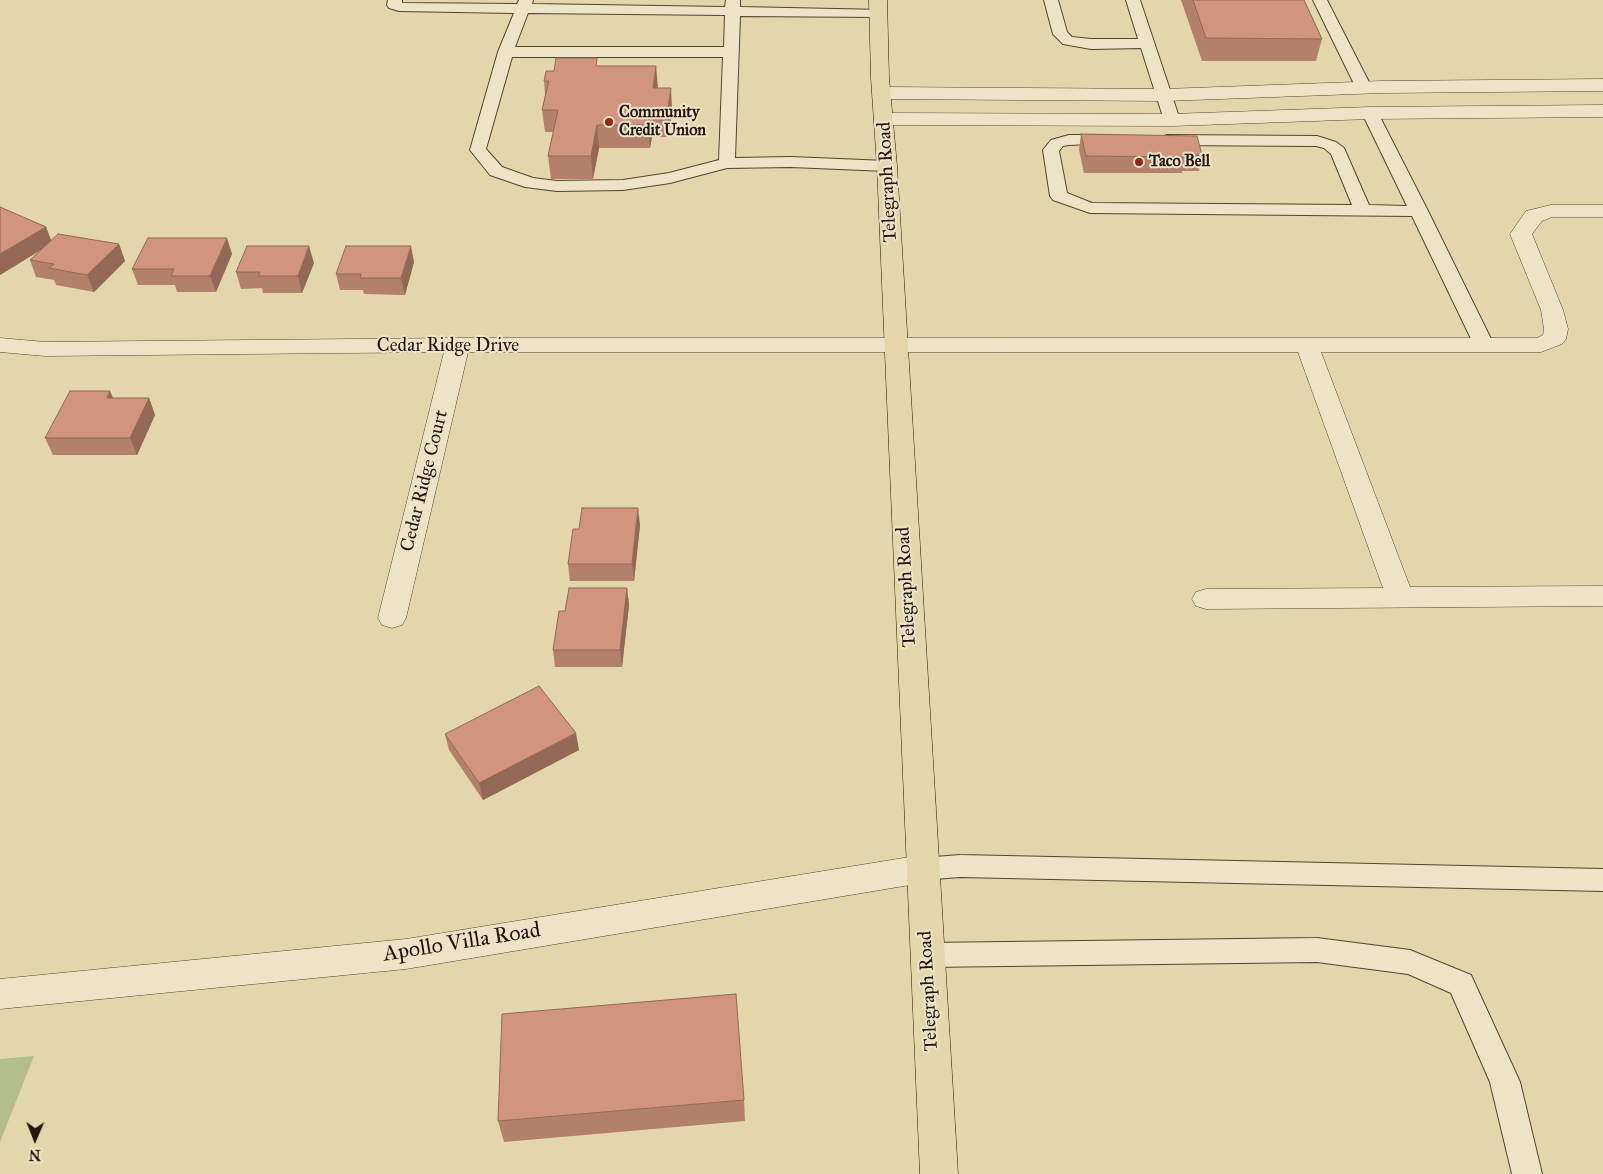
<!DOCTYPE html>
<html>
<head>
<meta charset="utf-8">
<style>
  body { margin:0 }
  #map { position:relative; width:1603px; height:1174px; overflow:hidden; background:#e3d6aa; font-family:"IM FELL Great Primer",serif }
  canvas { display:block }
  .north { position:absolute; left:10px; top:1114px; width:50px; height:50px; -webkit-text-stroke:4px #ede4c8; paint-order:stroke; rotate:181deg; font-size:14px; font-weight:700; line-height:20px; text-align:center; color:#22150b }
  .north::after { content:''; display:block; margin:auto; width:18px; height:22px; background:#22150b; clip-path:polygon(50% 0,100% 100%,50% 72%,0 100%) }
</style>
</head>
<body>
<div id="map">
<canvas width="1603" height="1174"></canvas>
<div class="north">N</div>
</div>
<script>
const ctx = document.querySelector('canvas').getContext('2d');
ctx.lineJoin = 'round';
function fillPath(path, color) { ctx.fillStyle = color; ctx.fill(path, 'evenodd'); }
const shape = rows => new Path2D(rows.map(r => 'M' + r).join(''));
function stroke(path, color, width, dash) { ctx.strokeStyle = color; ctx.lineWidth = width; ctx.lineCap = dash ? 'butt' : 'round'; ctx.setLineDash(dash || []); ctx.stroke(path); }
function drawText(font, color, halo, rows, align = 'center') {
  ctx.font = font + ' "IM FELL Great Primer",serif'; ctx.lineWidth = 4; ctx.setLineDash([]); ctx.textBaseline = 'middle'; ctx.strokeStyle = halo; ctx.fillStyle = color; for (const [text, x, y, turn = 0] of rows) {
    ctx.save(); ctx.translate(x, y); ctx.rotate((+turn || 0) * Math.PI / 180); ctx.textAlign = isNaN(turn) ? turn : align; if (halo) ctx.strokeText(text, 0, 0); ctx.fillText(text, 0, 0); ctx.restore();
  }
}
const green = shape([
  [34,1056,0,1142,0,1059]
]);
const service = shape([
  [388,0,402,0,402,3,517,4,519,0,533,0,532,4,725,7,726,0,740,0,740,7,884,10,886,13,884,16,879,17,740,16,735,158,791,157,887,161,893,162,895,166,893,170,887,171,791,167,727,168,670,183,623,190,557,191,525,187,490,175,470,150,498,52,514,13,399,11,389,8,387,5,388,0],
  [528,13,725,15,724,47,515,47,528,13],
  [512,57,723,57,719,160,669,173,623,180,557,181,533,178,502,167,486,149,512,57],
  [1044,0,1058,0,1067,32,1072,37,1091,39,1138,39,1126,0,1140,0,1180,120,1178,123,1172,125,1166,123,1164,120,1141,48,1091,49,1063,44,1053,34,1044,0],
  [1313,0,1327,0,1372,88,1370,91,1364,93,1358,91,1356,88,1313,0],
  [1370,108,1376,110,1378,113,1428,211,1494,345,1491,349,1484,351,1477,349,1474,345,1412,216,1090,213,1053,200,1050,196,1043,150,1051,140,1069,135,1110,135,1116,137,1118,140,1116,143,1069,145,1063,146,1059,151,1067,193,1092,203,1352,205,1331,154,1324,148,1316,146,1167,145,1161,143,1159,140,1161,137,1167,135,1317,136,1336,142,1344,148,1369,205,1407,206,1362,113,1364,110,1370,108],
  [960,855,1603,869,1603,891,960,877,922,880,913,877,909,869,913,861,922,858,960,855],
  [1317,938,1410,950,1471,975,1520,1082,1542,1174,1512,1174,1490,1082,1451,993,1408,974,1317,962,927,967,917,964,913,955,917,946,927,943,1317,938]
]);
const minor = shape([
  [1603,79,1603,91,1382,93,1165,101,882,99,875,97,872,93,875,89,882,87,1165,89,1382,81,1603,79],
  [1603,105,1603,117,1370,119,1172,126,885,125,878,123,875,119,878,115,885,113,1172,114,1370,107,1603,105],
  [1551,205,1603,205,1603,217,1552,217,1542,221,1532,234,1563,310,1568,329,1566,339,1562,344,1541,352,1321,352,1410,587,1603,586,1603,606,1206,609,1196,606,1192,599,1196,592,1206,589,1383,588,1298,352,468,352,406,618,402,625,392,628,382,625,378,618,444,352,45,356,0,352,0,338,45,342,458,338,1537,338,1543,335,1544,329,1541,310,1510,234,1526,211,1551,205],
  [922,855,933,859,938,869,933,879,922,883,406,969,0,1009,0,979,406,939,922,855]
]);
const primary = shape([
  [869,0,887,0,889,78,897,166,958,1174,920,1174,877,166,871,78,869,0]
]);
const wall = shape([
  [1181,0,1304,0,1322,39,1316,61,1202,61],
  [598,66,658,88,672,110,669,137,652,137,650,148,599,148,593,179,551,179,548,156,553,132,545,132,542,110,545,95,544,81,554,71],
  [1081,134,1202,155,1199,171,1182,171,1182,173,1084,173,1079,150],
  [0,207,46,227,51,240,119,244,125,261,94,292,56,285,54,280,36,277,30,260,41,250,0,275],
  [232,254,216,292,177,292,175,285,138,285,132,269],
  [414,262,405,295,364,294,363,290,340,290,336,274],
  [314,263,302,293,263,293,262,288,241,289,236,272],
  [110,391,113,398,149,398,155,415,137,455,53,455,45,438],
  [640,525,634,581,570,581,568,564],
  [627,588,629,605,622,667,555,667,553,650,565,611],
  [445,734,579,750,483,800,449,750],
  [744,1100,745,1121,504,1142,498,1121]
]);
const shadedWall = shape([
  [656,66,658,88,653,88],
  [671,88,672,110,669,137,667,114],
  [650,114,652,137,650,148,648,125],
  [597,125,599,148,593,179,591,156],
  [46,227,52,243,0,275,0,254],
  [227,238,232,254,216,292,210,276],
  [119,244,125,261,94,292,87,275],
  [309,246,314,263,302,293,298,276],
  [411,246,414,262,405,295,401,278],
  [110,391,117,408,107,398],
  [149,398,155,415,137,455,130,438],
  [638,508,640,525,634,581,632,564],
  [627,588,629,605,622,667,620,650],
  [576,733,579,750,483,800,479,783]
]);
const building = shape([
  [1193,0,1304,0,1322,39,1206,38,1193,0],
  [556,58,597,58,596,66,656,66,653,88,671,88,667,114,650,114,648,125,597,125,591,156,548,156,558,110,542,110,549,81,544,81,546,71,554,71,556,58],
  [1081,134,1197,136,1202,155,1184,155,1185,157,1086,156,1081,134],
  [0,207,46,227,0,254,0,207],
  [58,234,119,244,87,275,49,268,54,264,30,260,58,234],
  [148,238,227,238,210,276,171,276,174,269,132,269,148,238],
  [247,246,309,246,298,276,258,276,260,272,236,272,247,246],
  [346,246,411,246,401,278,360,278,361,274,336,274,346,246],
  [70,391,110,391,107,398,149,398,130,438,45,438,70,391],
  [582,508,638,508,632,564,568,564,573,529,579,529,582,508],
  [569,588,627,588,620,650,553,650,559,611,565,611,569,588],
  [539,686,576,733,479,783,445,734,539,686],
  [736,994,744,1100,498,1121,502,1014,736,994]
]);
const markers = [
  [609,122,5,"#8f2418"],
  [1139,162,5,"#8f2418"]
];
const farPoinames = [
  ["Community",619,113],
  ["Credit Union",619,131],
  ["Taco Bell",1149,162]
];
const streetNames = [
  ["Telegraph Road",888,182,-93],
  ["Cedar Ridge Drive",448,346],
  ["Cedar Ridge Court",425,481,-76],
  ["Telegraph Road",907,587,-93],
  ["Telegraph Road",929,991,-93]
];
const nearStreetnames = [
  ["Apollo Villa Road",462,943,-9]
];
fillPath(green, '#b3be88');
stroke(service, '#524533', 2);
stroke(minor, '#524533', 1);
stroke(primary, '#22150b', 1);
fillPath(service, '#ede4c8');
fillPath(minor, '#ede4c8');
fillPath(primary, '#e3d6aa');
fillPath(wall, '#b3806b');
fillPath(shadedWall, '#926857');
fillPath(building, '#d0957c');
stroke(building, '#926857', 1);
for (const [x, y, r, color] of markers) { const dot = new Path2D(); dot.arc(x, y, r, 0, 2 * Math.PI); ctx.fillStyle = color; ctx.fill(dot); stroke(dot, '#ede4c8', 2); }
drawText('bold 16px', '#22150b', '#ede4c8', farPoinames, 'left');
drawText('19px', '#22150b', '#ede4c8', streetNames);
drawText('22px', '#22150b', '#ede4c8', nearStreetnames);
</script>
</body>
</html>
